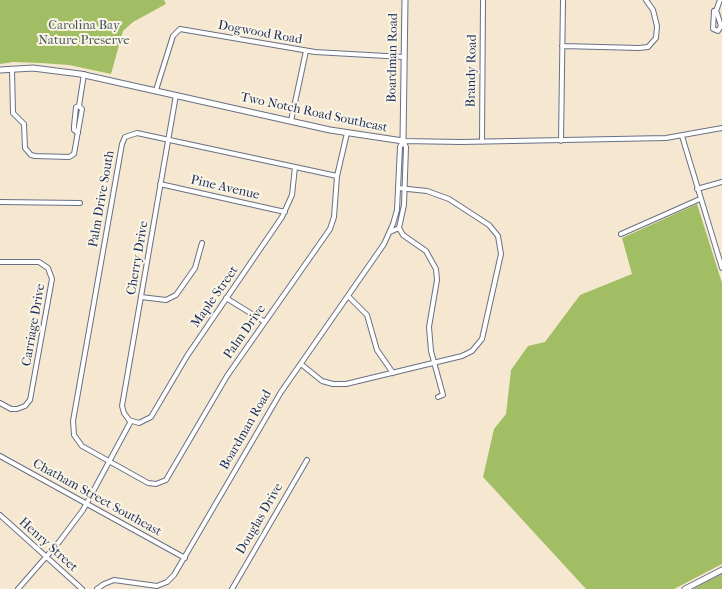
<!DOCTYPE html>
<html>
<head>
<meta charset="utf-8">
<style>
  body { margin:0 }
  canvas { display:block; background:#f6e8d0 }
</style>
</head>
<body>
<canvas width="722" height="589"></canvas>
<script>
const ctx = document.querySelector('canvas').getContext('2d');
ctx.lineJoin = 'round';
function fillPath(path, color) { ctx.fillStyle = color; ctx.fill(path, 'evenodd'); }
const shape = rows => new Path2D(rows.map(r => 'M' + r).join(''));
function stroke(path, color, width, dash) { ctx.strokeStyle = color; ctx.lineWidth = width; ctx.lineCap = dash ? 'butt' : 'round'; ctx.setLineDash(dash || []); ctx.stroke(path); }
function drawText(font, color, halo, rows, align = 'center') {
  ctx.font = font + ' "IM FELL French Canon",serif'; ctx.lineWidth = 4; ctx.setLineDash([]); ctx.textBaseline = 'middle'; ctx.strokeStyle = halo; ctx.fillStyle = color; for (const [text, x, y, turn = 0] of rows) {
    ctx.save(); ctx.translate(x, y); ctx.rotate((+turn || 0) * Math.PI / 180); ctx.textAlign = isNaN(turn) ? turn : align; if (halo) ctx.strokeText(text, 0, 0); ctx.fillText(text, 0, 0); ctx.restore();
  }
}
const green = shape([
  [0,0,164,0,166,4,133,22,123,31,111,74,69,65,41,63,13,62,0,64],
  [697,204,722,283,722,564,674,589,586,589,483,477,494,429,506,414,511,370,528,346,545,342,580,295,632,274,622,238],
  [722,574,722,589,693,589]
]);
const minor = shape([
  [714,11,717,13,721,26,718,31,713,29,714,11],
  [716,11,720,0],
  [562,46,639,48,648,47,656,38,657,26,653,10,646,0],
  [12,69,13,113,24,124,25,148,31,155,35,156,69,157,74,154,82,109,79,106,84,74],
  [156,90,173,36,180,29,315,52,404,57],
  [176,95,122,406,124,413,129,420,139,423,151,417,187,356,282,217,292,195,295,167],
  [291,121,306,51],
  [78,133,74,130,74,126,76,107,79,106],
  [682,136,722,268],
  [403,141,461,142,666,138,722,128],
  [561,141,563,0],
  [482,142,483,0],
  [337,176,137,133,125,137,122,144,73,421,74,435,82,446,148,483,156,484,166,480,227,376,330,229,334,217,337,176,347,133],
  [160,184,285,212],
  [697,189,722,182],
  [0,202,80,203],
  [399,228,403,235,426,251,436,269,437,280,429,327,431,351,443,395,438,397],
  [390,232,399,228,404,205,406,147,403,141],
  [621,234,700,199],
  [0,262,39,262,48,268,52,279,30,400,25,406,17,409,11,409,0,403],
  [348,296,367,315,377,350,393,373],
  [141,297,166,300,176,295,195,268,202,243],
  [226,298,265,322],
  [301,364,322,381,333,384,346,384,462,356,472,351,482,339,501,254,498,236,489,225,449,199,427,191,398,188],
  [0,456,185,558],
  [0,515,82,589],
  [18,589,59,542,83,510,131,421],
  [97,589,104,584,114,580,157,586,167,582,174,575,281,392,384,244,393,224,397,210,400,147,403,141],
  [232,589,307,460]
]);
const tertiary = shape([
  [0,70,33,68,80,74,330,130,403,141,405,0],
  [685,589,722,570]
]);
const parkNames = [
  ["Carolina Bay",84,26],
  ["Nature Preserve",84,41]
];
const streetNames = [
  ["Dogwood Road",260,33,10],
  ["Boardman Road",393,58,-89],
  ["Brandy Road",472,71,-89],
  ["Two Notch Road Southeast",314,113,12],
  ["Pine Avenue",225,188,13],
  ["Palm Drive South",102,199,-80],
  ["Cherry Drive",138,258,-80],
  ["Maple Street",215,297,-55],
  ["Carriage Drive",34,325,-80],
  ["Palm Drive",245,332,-55],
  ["Boardman Road",246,430,-60],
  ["Chatham Street Southeast",97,498,29],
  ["Douglas Drive",260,519,-60],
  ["Henry Street",48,545,42]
];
fillPath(green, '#a1be65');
stroke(minor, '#687086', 6);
stroke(tertiary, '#687086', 7);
stroke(minor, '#fff', 4);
stroke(tertiary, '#fff', 5);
drawText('13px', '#435a60', '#fcf5e5', parkNames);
drawText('13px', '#1b2f5e', '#fcf5e5', streetNames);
</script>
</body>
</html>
